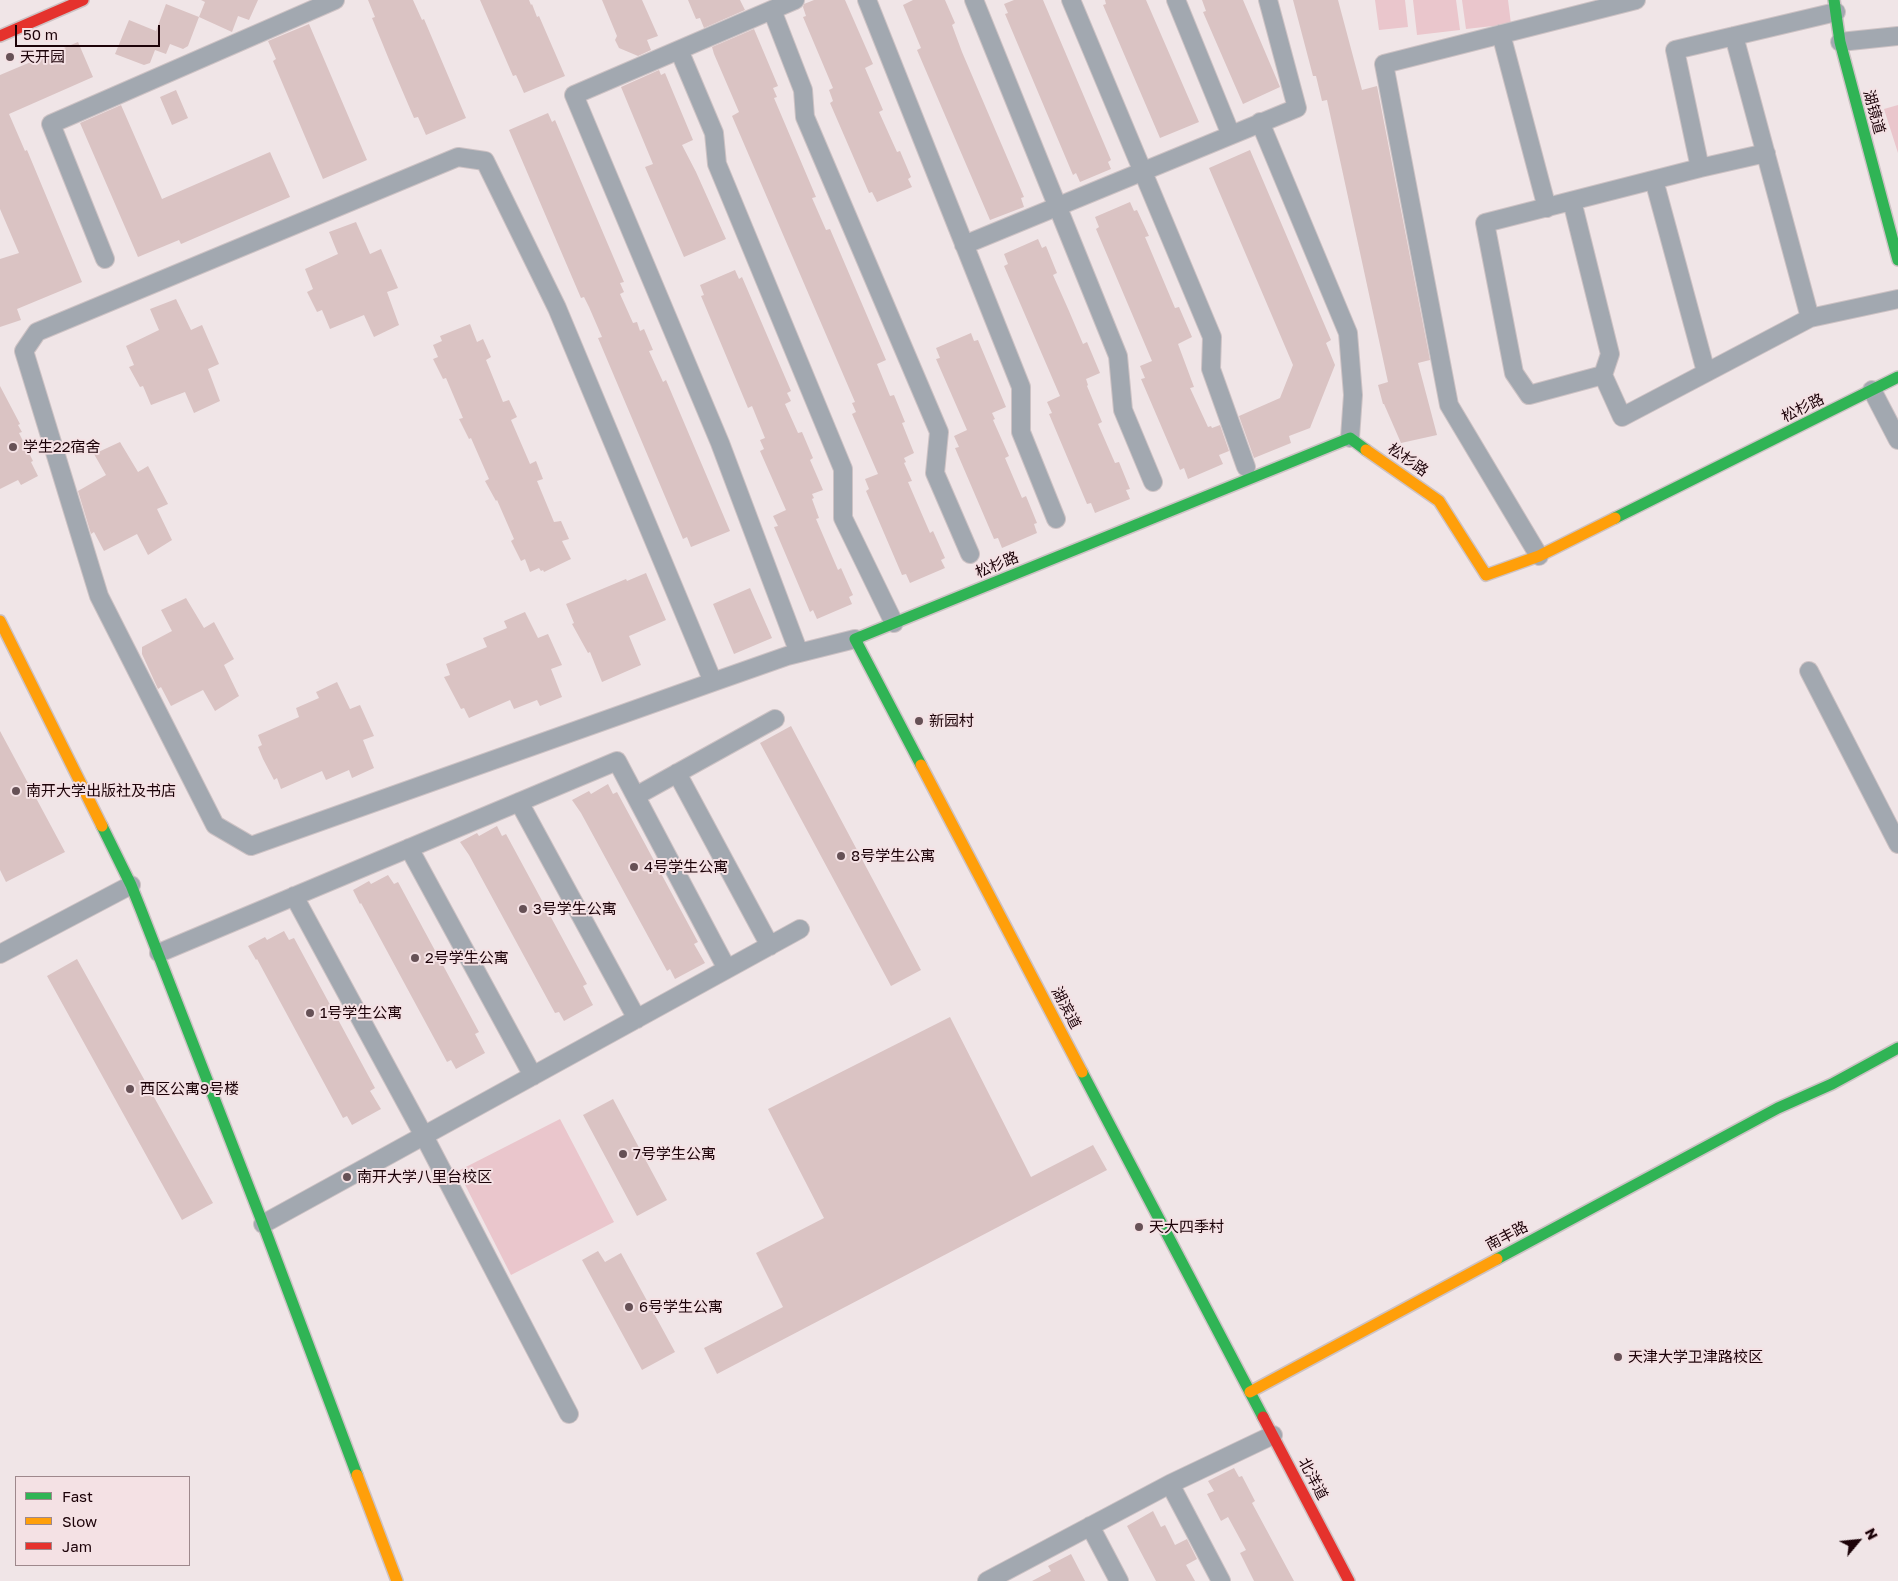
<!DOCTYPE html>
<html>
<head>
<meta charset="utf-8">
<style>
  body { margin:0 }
  #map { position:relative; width:1898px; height:1581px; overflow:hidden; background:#f0e5e7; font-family:"Golos Text",sans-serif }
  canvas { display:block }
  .legend { position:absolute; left:15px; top:1476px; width:175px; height:90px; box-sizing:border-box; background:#f4e1e4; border:1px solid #9e888c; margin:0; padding:6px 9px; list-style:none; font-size:15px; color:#1c0208 }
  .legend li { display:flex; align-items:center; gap:10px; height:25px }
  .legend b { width:25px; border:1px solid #9e888c }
  .north { position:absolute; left:1833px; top:1516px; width:50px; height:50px; -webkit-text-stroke:4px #f4e1e4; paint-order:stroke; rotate:62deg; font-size:14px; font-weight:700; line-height:20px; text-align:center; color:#1c0208 }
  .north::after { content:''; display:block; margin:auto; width:18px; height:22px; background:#1c0208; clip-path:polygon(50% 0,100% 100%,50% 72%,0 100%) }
  .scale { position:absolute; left:15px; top:25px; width:145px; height:22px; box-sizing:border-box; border:2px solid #1c0208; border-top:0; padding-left:6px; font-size:15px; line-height:18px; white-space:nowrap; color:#1c0208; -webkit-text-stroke:4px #f4e1e4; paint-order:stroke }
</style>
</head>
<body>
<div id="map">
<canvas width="1898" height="1581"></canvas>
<ul class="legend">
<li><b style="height:6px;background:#30b455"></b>Fast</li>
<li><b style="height:6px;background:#ff9f0a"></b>Slow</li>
<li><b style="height:6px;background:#e5322d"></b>Jam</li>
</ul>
<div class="north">N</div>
<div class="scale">50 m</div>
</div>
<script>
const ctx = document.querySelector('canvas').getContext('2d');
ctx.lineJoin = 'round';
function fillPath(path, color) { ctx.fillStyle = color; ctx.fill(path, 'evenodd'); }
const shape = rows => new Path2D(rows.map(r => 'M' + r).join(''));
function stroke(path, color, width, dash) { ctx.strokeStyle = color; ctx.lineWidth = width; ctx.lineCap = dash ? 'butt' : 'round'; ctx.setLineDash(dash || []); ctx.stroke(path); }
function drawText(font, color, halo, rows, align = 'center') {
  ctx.font = font + ' "Golos Text","Noto Sans SC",sans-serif'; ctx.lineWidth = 4; ctx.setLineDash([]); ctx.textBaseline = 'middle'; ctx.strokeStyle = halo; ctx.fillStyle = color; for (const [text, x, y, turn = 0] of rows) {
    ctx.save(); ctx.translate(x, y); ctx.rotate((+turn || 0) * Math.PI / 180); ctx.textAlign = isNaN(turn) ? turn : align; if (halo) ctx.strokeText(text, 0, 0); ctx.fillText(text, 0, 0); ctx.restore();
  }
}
const green = shape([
  [1375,0,1405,0,1408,27,1379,30],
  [1413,0,1456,0,1460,30,1417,35],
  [1462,0,1508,0,1511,24,1466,29],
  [1898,105,1898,153,1884,109],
  [560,1119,614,1222,511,1275,458,1171]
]);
const building = shape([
  [201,0,258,0,249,20,238,16,232,32,199,17,205,2],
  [368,0,413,0,422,20,424,19,466,118,426,135,418,117,414,118,390,62,372,18,375,17],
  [480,0,529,0,531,5,532,4,537,17,539,16,565,76,524,93,516,75,513,76],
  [602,0,642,0,658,36,647,40,651,50,638,56,619,48,615,40,617,36],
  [688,0,740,0,745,10,704,28,700,18,696,19],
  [814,0,845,0,873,64,865,68,883,110,879,112,897,152,900,151,911,177,908,179,912,187,877,202,872,192,869,193,830,103,833,101,829,90,833,88,803,17,806,16,803,7,804,4],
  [913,0,945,0,955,23,952,25,962,52,1024,197,1021,198,1024,207,990,220,917,50,921,48,903,5],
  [1014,0,1043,0,1111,160,1108,162,1111,169,1080,182,1076,173,1073,175,1005,14,1008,13,1004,4],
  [1105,0,1146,0,1199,122,1160,138,1103,5,1106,4],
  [1202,0,1243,0,1280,87,1243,104,1203,12,1206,11],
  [1293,0,1338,0,1362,90,1377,86,1430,360,1418,363,1437,435,1401,443,1384,404,1383,404,1378,385,1388,382,1327,100,1322,101,1316,76,1313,76],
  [166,4,199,17,188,46,183,49,170,44,166,54,155,50,150,63,144,65,115,54,129,20,156,31],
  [309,24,367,160,323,179,273,61,276,59,268,41],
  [754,29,778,86,773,88,777,97,774,98,816,197,812,198,826,230,830,229,886,360,877,364,890,396,894,395,905,422,902,423,914,453,904,458,906,462,904,463,912,481,908,482,930,533,933,531,945,558,941,560,945,568,910,583,906,574,902,575,866,491,869,489,865,479,878,474,852,414,856,412,852,403,855,402,732,116,739,112,714,54,712,47],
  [78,42,93,77,9,114,25,151,27,150,82,282,17,309,21,320,0,327,0,259,19,253,0,209,0,75],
  [659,70,661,75,665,73,693,140,682,145,696,172,726,239,684,257,645,167,653,164,621,87],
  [176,90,188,118,172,125,160,97],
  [121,105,162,199,270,152,290,197,181,244,179,240,138,257,80,123],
  [548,113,552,122,555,120,624,282,620,283,624,292,620,294,633,323,637,322,640,331,644,329,653,350,649,351,663,382,666,380,730,531,691,547,687,537,683,539,598,338,602,337,589,307,584,297,581,298,509,130],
  [1250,150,1331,340,1326,343,1335,365,1310,428,1289,436,1291,443,1254,458,1239,416,1280,398,1293,365,1209,168],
  [1130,202,1134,211,1137,210,1149,236,1145,237,1175,308,1179,307,1192,337,1178,344,1194,387,1190,388,1208,427,1211,426,1212,428,1220,425,1229,451,1219,455,1223,464,1188,479,1184,468,1180,470,1141,379,1145,378,1140,366,1152,361,1096,229,1099,227,1095,217],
  [356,222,370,254,381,249,398,288,387,292,399,325,374,337,364,315,330,329,322,310,317,312,307,292,313,289,305,269,338,254,329,232],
  [1038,239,1042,248,1046,246,1057,273,1053,275,1069,311,1083,344,1087,342,1100,373,1086,379,1088,385,1087,386,1102,422,1098,424,1115,463,1119,462,1130,489,1126,490,1130,499,1095,513,1091,503,1087,504,1049,414,1052,413,1047,402,1060,396,1004,266,1008,264,1004,254],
  [735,270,739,279,742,277,791,391,787,393,791,401,785,404,798,433,802,432,813,458,810,460,823,490,812,494,814,498,812,499,819,518,816,519,838,570,841,568,853,595,849,597,852,604,817,619,813,610,810,612,774,527,778,526,773,516,786,510,760,451,764,449,760,440,765,438,752,406,748,408,701,296,704,295,700,285],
  [176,299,191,330,202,325,219,364,208,369,220,401,194,413,185,392,151,405,143,386,140,387,129,367,134,365,126,346,159,330,150,309],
  [470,324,477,342,483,339,491,357,486,360,503,402,509,400,517,417,511,420,530,464,536,461,543,479,537,481,554,522,561,521,569,539,562,541,571,559,544,572,543,570,541,571,539,568,530,572,525,559,521,561,511,541,514,539,497,500,496,501,485,481,489,479,471,438,469,439,459,419,463,418,446,378,443,379,433,359,438,357,433,345,442,341,440,336],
  [971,333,974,341,978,340,1006,407,992,413,995,419,993,420,1009,456,1005,458,1022,498,1026,496,1037,523,1034,524,1037,533,1002,548,998,538,994,539,955,448,959,447,954,436,967,430,936,359,940,358,936,348],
  [0,386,20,424,18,425,22,432,19,433,33,461,31,462,38,476,21,485,18,480,0,489],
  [120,442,138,472,148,466,168,504,157,509,172,540,148,555,137,534,104,551,94,532,91,534,78,491,106,475,94,454],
  [646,573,666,620,629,636,641,665,602,682,590,652,588,653,572,624,574,623,566,604,626,579,627,581],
  [750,588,772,638,734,654,713,604],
  [186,598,204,628,214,622,234,659,224,665,239,696,215,711,203,690,171,706,161,687,158,689,142,654,142,647,172,631,161,610],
  [525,612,538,638,548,634,562,665,551,669,562,697,540,706,537,700,514,709,510,700,469,718,464,708,461,709,444,677,450,675,446,664,487,647,483,638,507,628,504,621],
  [337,682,350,709,360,705,374,736,363,740,374,768,352,778,349,770,326,780,322,771,281,789,277,778,274,780,263,759,258,747,262,745,258,735,299,717,296,708,319,698,316,692],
  [791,726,921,970,891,986,760,743],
  [0,731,65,852,6,882,0,870],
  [608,784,613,794,617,792,698,942,694,944,705,963,675,979,670,969,667,971,581,813,572,800,589,791,591,794],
  [497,826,502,836,506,834,587,984,583,986,593,1005,564,1021,559,1012,555,1013,469,855,460,842,477,833,479,836],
  [388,875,394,884,398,882,479,1032,475,1034,485,1053,456,1069,451,1060,447,1062,361,903,360,904,353,890,369,881,371,884],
  [284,931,289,940,294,938,375,1088,370,1091,381,1109,352,1125,347,1116,343,1118,257,959,256,960,248,946,265,937,267,940],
  [77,959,213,1203,182,1220,47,976],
  [950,1017,1031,1177,1093,1145,1107,1170,717,1374,704,1348,783,1307,756,1253,824,1218,768,1109],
  [613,1099,667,1200,637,1216,583,1115],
  [598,1251,605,1262,621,1253,675,1352,642,1370,582,1260],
  [1234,1468,1239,1477,1242,1476,1255,1501,1252,1503,1294,1581,1254,1581,1240,1553,1246,1550,1228,1517,1221,1521,1207,1494,1214,1491,1208,1481],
  [1153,1511,1161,1527,1165,1525,1175,1545,1187,1539,1197,1559,1186,1565,1195,1581,1156,1581,1127,1526],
  [1071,1554,1085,1581,1032,1581,1051,1571,1048,1566]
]);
const street = shape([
  [795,0,574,95,720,443,799,653],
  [867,0,1021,387,1021,432,1056,519],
  [974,0,1118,356,1123,410,1153,482],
  [1071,0,1212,337,1211,369,1246,467],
  [1176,0,1231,135],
  [772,10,803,90,805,117,939,432,935,473,970,554],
  [1836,12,1675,50,1700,168,1485,223,1514,373,1529,395,1603,375,1622,417,1810,318,1898,299],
  [1501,34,1547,208],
  [1734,36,1810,318],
  [1840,42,1898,36],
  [679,50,714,133,717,164,843,469,843,518,894,623],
  [1260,122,1348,333,1353,395,1350,438],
  [1700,168,1766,153],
  [1654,180,1706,372],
  [1572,201,1610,354,1603,375],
  [964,245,1297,108,1268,0],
  [105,259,51,124,335,0],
  [1872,390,1898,440],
  [1539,556,1449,405,1384,64,1636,0],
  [1809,671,1898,844],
  [713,682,557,308,485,161,458,157,37,332,24,351,99,596,215,825,251,846,713,682,787,656,855,639],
  [677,773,770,946],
  [636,796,775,719],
  [519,802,637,1019],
  [409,848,533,1076],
  [294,896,424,1136,569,1414],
  [159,953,617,761,727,969],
  [0,954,131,885],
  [263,1224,800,929],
  [1170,1484,1221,1581],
  [1090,1526,1119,1581],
  [987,1581,1170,1484,1273,1435]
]);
const fast = shape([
  [1834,0,1840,42,1898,260],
  [1615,518,1898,377],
  [921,765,855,639,1350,438,1366,450],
  [102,826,131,885,141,910,263,1224,357,1475],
  [1082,1072,1263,1417],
  [1497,1259,1778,1108,1832,1084,1898,1048]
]);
const slow = shape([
  [1366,450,1439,501,1486,575,1539,556,1615,518],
  [0,621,102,826],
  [921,765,1082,1072],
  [1250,1392,1497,1259],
  [357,1475,397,1581]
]);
const jam = shape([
  [0,36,83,0],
  [1263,1417,1349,1581]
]);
const markers = [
  [10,57,5,"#665156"],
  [13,447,5,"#665156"],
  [919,721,5,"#665156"],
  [16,791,5,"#665156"],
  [841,856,5,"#665156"],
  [634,867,5,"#665156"],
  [523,909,5,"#665156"],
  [415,958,5,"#665156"],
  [310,1013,5,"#665156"],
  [130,1089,5,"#665156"],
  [623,1154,5,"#665156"],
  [347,1177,5,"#665156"],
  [1139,1227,5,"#665156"],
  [629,1307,5,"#665156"],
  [1618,1357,5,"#665156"]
];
const poiNames = [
  ["天开园",20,57],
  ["学生22宿舍",23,447],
  ["新园村",929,721],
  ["南开大学出版社及书店",26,791],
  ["8号学生公寓",851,856],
  ["4号学生公寓",644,867],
  ["3号学生公寓",533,909],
  ["2号学生公寓",425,958],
  ["1号学生公寓",320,1013],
  ["西区公寓9号楼",140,1089],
  ["7号学生公寓",633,1154],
  ["南开大学八里台校区",357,1177],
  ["天大四季村",1149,1227],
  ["6号学生公寓",639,1307],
  ["天津大学卫津路校区",1628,1357]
];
const streetNames = [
  ["湖镜道",1874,112,75],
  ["松杉路",1803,408,-26],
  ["松杉路",1408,460,35],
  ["松杉路",997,565,-22],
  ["湖滨道",1066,1008,62],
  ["南丰路",1507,1236,-28],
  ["北洋道",1313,1479,62]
];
fillPath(green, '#eac6cc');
fillPath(building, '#dac3c3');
stroke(street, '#cdc2c4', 20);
stroke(fast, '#cdc2c4', 14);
stroke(slow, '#cdc2c4', 14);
stroke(jam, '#cdc2c4', 14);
stroke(street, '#a2a8b0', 18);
stroke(fast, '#30b455', 11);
stroke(slow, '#ff9f0a', 11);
stroke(jam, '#e5322d', 11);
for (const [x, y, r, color] of markers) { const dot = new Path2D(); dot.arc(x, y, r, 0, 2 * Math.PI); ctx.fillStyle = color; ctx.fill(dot); stroke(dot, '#f4e1e4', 2); }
drawText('15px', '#1c0208', '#f4e1e4', poiNames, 'left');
drawText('15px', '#1c0208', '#f4e1e4', streetNames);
</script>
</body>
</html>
